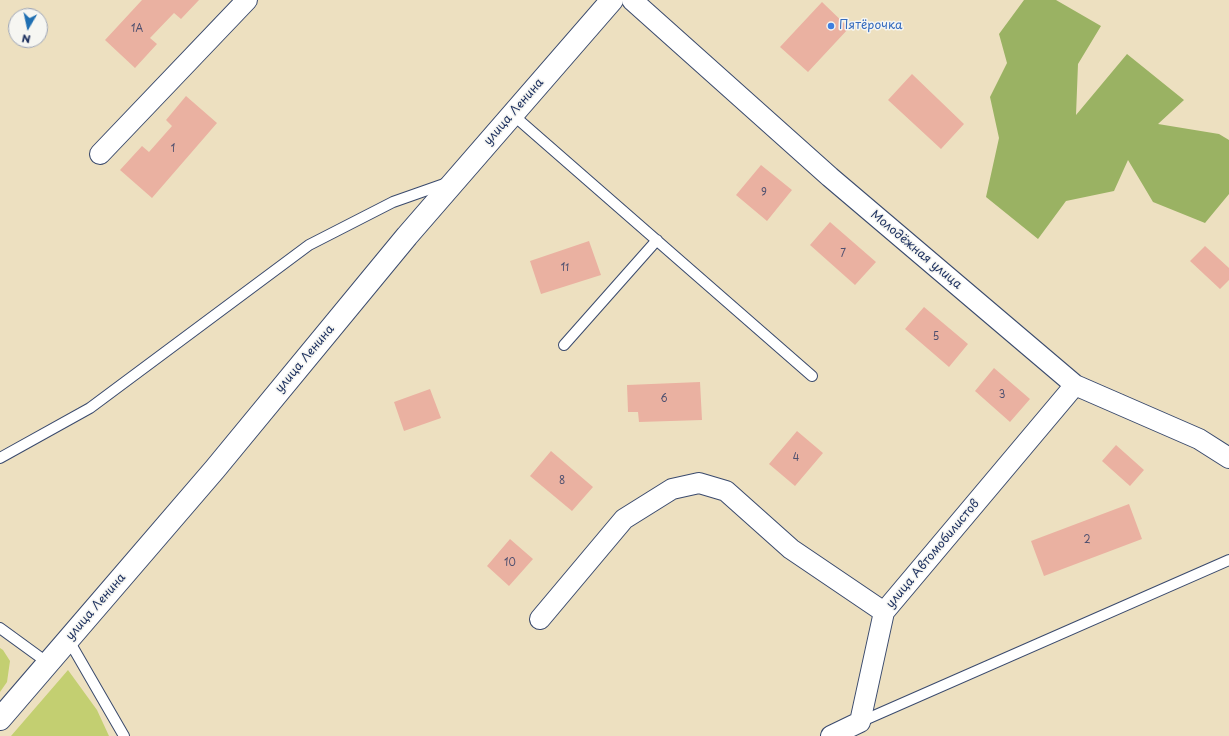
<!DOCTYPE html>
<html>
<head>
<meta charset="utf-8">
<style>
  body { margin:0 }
  #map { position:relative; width:1229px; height:736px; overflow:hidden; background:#ede0c0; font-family:"Playpen Sans",sans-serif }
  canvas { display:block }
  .north { position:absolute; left:8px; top:8px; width:40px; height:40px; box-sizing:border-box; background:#f6f6f2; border:1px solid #9ea6b7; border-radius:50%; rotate:189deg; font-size:11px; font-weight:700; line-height:16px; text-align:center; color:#1b2f5e }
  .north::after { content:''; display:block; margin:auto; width:14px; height:18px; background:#1f6fb2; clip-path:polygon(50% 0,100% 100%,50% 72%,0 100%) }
</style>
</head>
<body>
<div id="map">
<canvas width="1229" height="736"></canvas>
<div class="north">N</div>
</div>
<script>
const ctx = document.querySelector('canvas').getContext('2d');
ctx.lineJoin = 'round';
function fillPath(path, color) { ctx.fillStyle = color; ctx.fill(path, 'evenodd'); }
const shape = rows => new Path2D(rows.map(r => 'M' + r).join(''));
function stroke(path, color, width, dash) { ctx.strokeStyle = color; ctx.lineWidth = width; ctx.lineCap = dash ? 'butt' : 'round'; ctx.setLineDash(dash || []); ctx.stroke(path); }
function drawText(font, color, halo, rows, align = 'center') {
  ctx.font = font + ' "Playpen Sans",sans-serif'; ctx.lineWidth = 3; ctx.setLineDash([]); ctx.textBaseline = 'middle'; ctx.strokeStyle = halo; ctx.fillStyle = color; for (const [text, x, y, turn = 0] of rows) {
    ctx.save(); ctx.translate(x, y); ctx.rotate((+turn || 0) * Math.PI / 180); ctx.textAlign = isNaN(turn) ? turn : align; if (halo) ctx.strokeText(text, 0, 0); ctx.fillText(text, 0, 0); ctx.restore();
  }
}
const green = shape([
  [0,648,3,650,10,661,7,682,0,692],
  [68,670,97,710,109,736,11,736]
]);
const forest = shape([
  [1024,0,1056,0,1101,26,1078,64,1076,115,1127,54,1184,100,1158,124,1219,134,1229,140,1229,194,1205,223,1153,202,1128,160,1114,191,1066,201,1038,239,986,197,999,138,990,97,1007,63,999,34]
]);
const building = shape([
  [142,0,199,0,181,19,174,13,150,38,157,44,135,68,105,40],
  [822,2,849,28,808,72,780,47],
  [912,74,964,124,941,149,888,100],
  [186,96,217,123,152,198,120,170,142,146,149,152,172,126,166,120],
  [761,165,792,190,767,221,736,195],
  [830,222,876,262,855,285,810,245],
  [589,241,601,275,541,294,530,261],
  [1205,246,1229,268,1229,280,1220,289,1190,261],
  [924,307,968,344,949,367,905,329],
  [994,368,1030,399,1010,422,975,391],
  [700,382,702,420,639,422,638,412,628,412,627,385],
  [430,389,441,418,404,431,394,402],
  [797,431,823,453,795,486,769,464],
  [1116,445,1144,470,1130,486,1102,461],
  [551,451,593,487,572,511,530,476],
  [1129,504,1142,539,1044,576,1031,541],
  [510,539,533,559,509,586,487,566]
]);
const service = shape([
  [512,114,812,376],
  [564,345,657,240],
  [0,458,90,408,309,245,393,202,447,183],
  [0,628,48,663],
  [68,639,124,736],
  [860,722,1229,560]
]);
const minor = shape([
  [632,0,830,177,1075,385,1199,439,1229,458],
  [100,154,247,0],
  [540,619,624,519,672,489,699,483,726,491,791,549,884,612],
  [831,736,860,722,884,612,1075,385]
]);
const secondary = shape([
  [0,719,215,469,407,236,612,0]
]);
const markers = [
  [831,26,4,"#3f7fe0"]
];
const numberNames = [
  ["1А",137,29],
  ["1",173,149],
  ["9",764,193],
  ["7",843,254],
  ["11",565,268],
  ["5",936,337],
  ["3",1002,395],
  ["6",664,399],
  ["4",796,458],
  ["8",562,481],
  ["2",1087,540],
  ["10",510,563]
];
const shopNames = [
  ["Пятёрочка",839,26]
];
const streetNames = [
  ["улица Ленина",514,112,-49],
  ["Молодёжная улица",916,250,40],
  ["улица Ленина",305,359,-50],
  ["улица Автомобилистов",933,554,-50],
  ["улица Ленина",96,607,-49]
];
fillPath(green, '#c3cf71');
fillPath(forest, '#9ab263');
fillPath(building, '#eab1a1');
stroke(service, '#3a4a6d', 12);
stroke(minor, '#3a4a6d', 22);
stroke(secondary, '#3a4a6d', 24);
stroke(service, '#fff', 10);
stroke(minor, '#fff', 20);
stroke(secondary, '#fff', 22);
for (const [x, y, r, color] of markers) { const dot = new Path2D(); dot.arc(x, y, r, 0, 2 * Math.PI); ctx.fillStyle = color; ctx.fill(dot); stroke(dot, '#f6f6f2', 1.5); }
drawText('10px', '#4f506f', null, numberNames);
drawText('12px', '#366cbe', '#f6f6f2', shopNames, 'left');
drawText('12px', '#1b2f5e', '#f6f6f2', streetNames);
</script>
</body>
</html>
